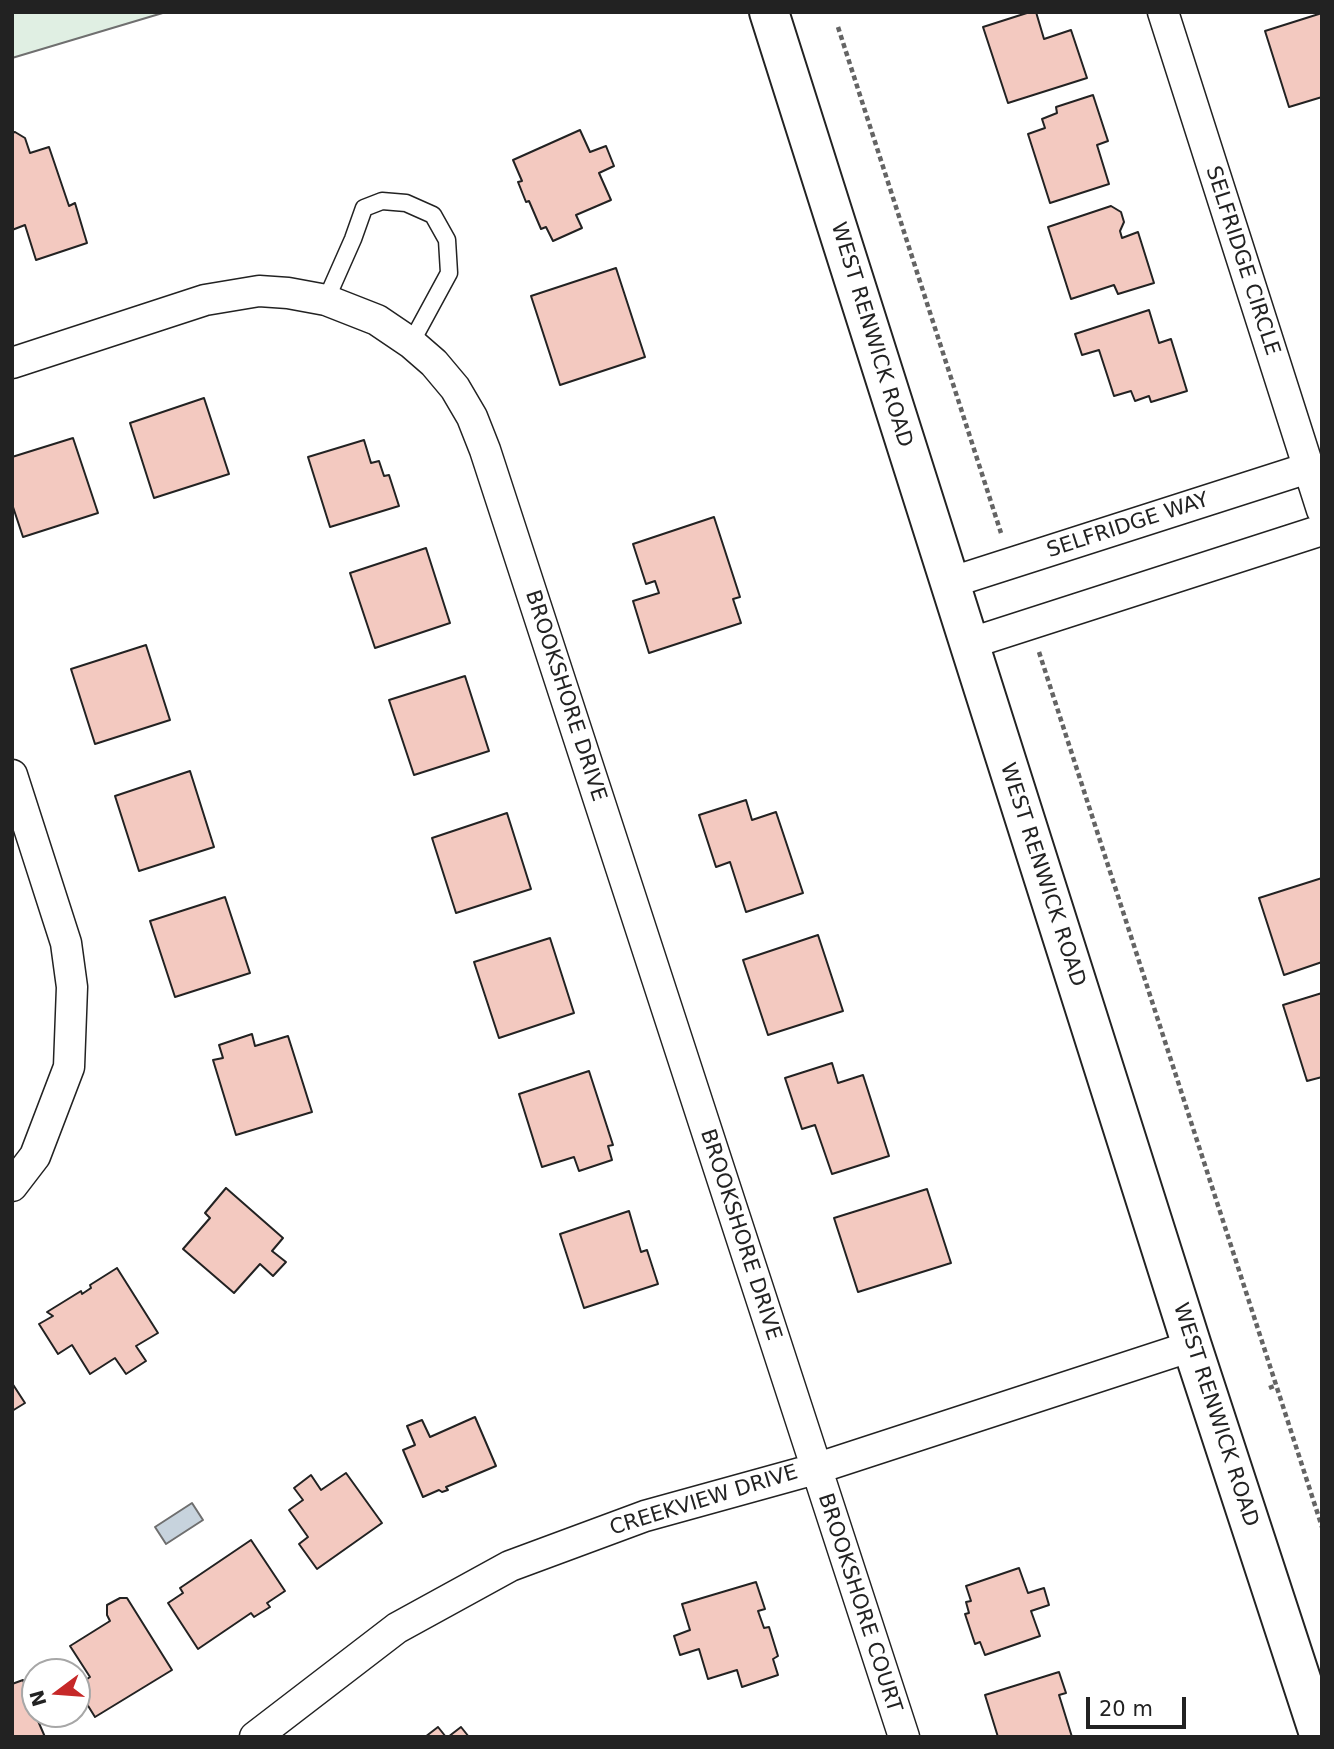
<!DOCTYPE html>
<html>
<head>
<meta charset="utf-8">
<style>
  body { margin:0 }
  #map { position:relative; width:1334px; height:1749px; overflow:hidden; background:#fff; font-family:"DejaVu Sans",sans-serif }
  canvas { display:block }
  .frame { position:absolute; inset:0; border:14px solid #222; pointer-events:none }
  .north { position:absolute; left:21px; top:1658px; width:70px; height:70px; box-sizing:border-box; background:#fff; border:2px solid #a7a7a7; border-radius:50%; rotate:254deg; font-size:19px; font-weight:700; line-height:28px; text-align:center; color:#222 }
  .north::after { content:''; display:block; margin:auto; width:24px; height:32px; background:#c62828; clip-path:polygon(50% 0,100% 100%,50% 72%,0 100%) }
  .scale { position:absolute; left:1086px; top:1697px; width:100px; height:32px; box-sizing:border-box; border:4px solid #222; border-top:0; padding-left:9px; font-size:21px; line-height:24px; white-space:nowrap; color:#222; -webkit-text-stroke:5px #fff; paint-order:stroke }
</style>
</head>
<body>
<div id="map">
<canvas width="1334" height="1749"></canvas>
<div class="frame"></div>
<div class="north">N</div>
<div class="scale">20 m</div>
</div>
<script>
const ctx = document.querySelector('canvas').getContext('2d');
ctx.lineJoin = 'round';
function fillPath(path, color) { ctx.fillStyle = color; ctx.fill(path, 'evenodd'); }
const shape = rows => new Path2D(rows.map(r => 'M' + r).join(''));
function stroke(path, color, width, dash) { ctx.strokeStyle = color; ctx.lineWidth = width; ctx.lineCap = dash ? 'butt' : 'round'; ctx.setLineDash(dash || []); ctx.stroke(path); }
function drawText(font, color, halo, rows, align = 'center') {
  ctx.font = font + ' "DejaVu Sans",sans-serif'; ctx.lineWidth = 5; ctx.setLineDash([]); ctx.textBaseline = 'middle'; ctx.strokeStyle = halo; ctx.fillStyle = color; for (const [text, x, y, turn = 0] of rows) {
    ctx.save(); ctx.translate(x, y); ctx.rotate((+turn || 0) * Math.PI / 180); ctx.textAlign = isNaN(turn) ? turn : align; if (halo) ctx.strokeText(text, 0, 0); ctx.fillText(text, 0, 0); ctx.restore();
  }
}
const green = shape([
  [12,12,166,12,12,58,12,12]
]);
const water = shape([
  [192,1503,203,1520,166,1544,155,1527,192,1503]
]);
const building = shape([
  [1030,12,1036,12,1044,39,1071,30,1087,78,1008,103,983,27,1030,12],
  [1322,13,1322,97,1289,107,1265,31,1322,13],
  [1093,95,1108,141,1097,145,1109,184,1050,203,1028,134,1045,128,1042,119,1057,113,1056,107,1093,95],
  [580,130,590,152,606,146,614,166,599,173,611,200,576,215,582,228,553,241,546,227,541,229,529,201,526,202,518,182,522,181,513,160,580,130],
  [15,132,25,138,30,153,49,147,69,206,75,203,87,243,36,260,25,225,12,230,12,133,15,132],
  [1111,206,1121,212,1124,222,1120,231,1122,238,1138,232,1154,283,1118,294,1114,285,1071,299,1048,227,1111,206],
  [616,268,645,357,560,385,531,296,616,268],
  [1149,310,1159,343,1171,339,1187,391,1151,402,1149,396,1135,401,1131,391,1114,396,1099,350,1082,355,1075,334,1149,310],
  [204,398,229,474,154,498,130,423,204,398],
  [73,438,98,513,23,537,12,504,12,457,73,438],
  [364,440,371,463,379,461,384,476,389,475,399,506,330,527,308,457,364,440],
  [714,517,740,597,733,599,741,623,649,653,633,601,659,593,655,581,646,584,633,544,714,517],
  [426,548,450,623,375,648,350,573,426,548],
  [146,645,170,720,95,744,71,669,146,645],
  [465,676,489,751,414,775,389,700,465,676],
  [190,771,214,847,139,871,115,796,190,771],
  [746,800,752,820,776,812,803,893,746,912,730,862,716,867,699,815,746,800],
  [507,813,531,889,456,913,432,838,507,813],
  [1322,878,1322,962,1284,975,1259,898,1322,878],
  [225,897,250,973,175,997,150,921,225,897],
  [818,935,843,1011,768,1035,743,960,818,935],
  [550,938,574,1013,499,1038,474,962,550,938],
  [1322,993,1322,1077,1307,1081,1283,1005,1322,993],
  [252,1034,255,1046,288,1036,312,1112,236,1135,213,1060,223,1058,219,1045,252,1034],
  [832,1063,838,1083,863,1075,889,1156,832,1174,815,1125,802,1129,785,1078,832,1063],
  [589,1071,613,1145,608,1146,612,1160,579,1171,574,1157,542,1167,519,1094,589,1071],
  [226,1188,283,1238,272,1251,286,1262,273,1276,260,1264,234,1293,183,1249,210,1218,205,1213,226,1188],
  [927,1189,951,1263,858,1292,834,1218,927,1189],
  [629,1211,641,1252,647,1250,658,1284,584,1308,560,1234,629,1211],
  [117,1268,158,1333,136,1346,146,1361,126,1374,115,1358,90,1374,72,1345,58,1354,39,1324,53,1316,47,1312,81,1291,82,1294,91,1288,90,1285,117,1268],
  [12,1383,25,1403,12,1411,12,1383],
  [475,1417,496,1466,446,1487,448,1490,442,1492,439,1490,423,1497,403,1450,415,1445,407,1426,422,1420,430,1437,475,1417],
  [346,1473,382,1523,317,1569,299,1544,308,1537,289,1510,303,1500,294,1488,311,1475,321,1490,346,1473],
  [251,1540,285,1591,267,1603,270,1607,254,1617,251,1613,198,1649,168,1603,183,1593,180,1588,251,1540],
  [1019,1568,1028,1593,1044,1588,1049,1605,1031,1611,1040,1636,985,1655,980,1642,975,1644,965,1614,969,1613,966,1602,971,1601,966,1586,1019,1568],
  [756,1582,765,1609,758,1611,764,1628,769,1627,778,1656,773,1659,778,1675,742,1687,737,1670,708,1679,699,1649,680,1655,674,1636,690,1630,682,1604,756,1582],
  [120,1598,127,1598,172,1670,95,1717,77,1688,77,1686,90,1677,70,1646,110,1621,107,1615,107,1605,120,1598],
  [1059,1672,1066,1693,1059,1695,1072,1737,998,1737,985,1695,1059,1672],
  [23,1680,35,1714,45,1737,12,1737,12,1684,23,1680],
  [438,1727,446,1737,425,1737,438,1727],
  [461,1727,469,1737,448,1737,461,1727]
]);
const path = shape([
  [838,27,1001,533],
  [1039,652,1322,1527],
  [1269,1388,1277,1385]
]);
const lane = shape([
  [326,300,353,239,364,208,382,201,406,203,433,215,447,240,449,273,411,343]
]);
const street = shape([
  [1163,12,1322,510],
  [12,363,205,300,259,291,288,293,326,300,377,320,411,343,434,363,455,388,472,417,485,450,904,1737],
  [949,583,1308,468],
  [968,644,1322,530],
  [12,775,66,943,72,987,69,1067,35,1156,12,1186],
  [255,1737,397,1628,510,1566,645,1516,815,1469,1192,1346]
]);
const secondary = shape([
  [769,12,1192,1346,1320,1737]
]);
const streetNames = [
  ["SELFRIDGE CIRCLE",1242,261,72],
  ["WEST RENWICK ROAD",871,335,73],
  ["SELFRIDGE WAY",1128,526,-18],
  ["BROOKSHORE DRIVE",565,696,72],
  ["WEST RENWICK ROAD",1042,875,72],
  ["BROOKSHORE DRIVE",740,1235,72],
  ["WEST RENWICK ROAD",1215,1415,72],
  ["CREEKVIEW DRIVE",704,1501,-17],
  ["BROOKSHORE COURT",859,1603,72]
];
fillPath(green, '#e0efe3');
stroke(green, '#6f6f6f', 2);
fillPath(water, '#c7d3dd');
stroke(water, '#6f6f6f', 2);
fillPath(building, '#f3c9c0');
stroke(building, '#222', 2);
stroke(lane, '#222', 19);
stroke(street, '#222', 33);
stroke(secondary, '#222', 42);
stroke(path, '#646464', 4.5, [5, 3.5]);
stroke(lane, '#fff', 16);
stroke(street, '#fff', 30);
stroke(secondary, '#fff', 38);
drawText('21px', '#222', '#fff', streetNames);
</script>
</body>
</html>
